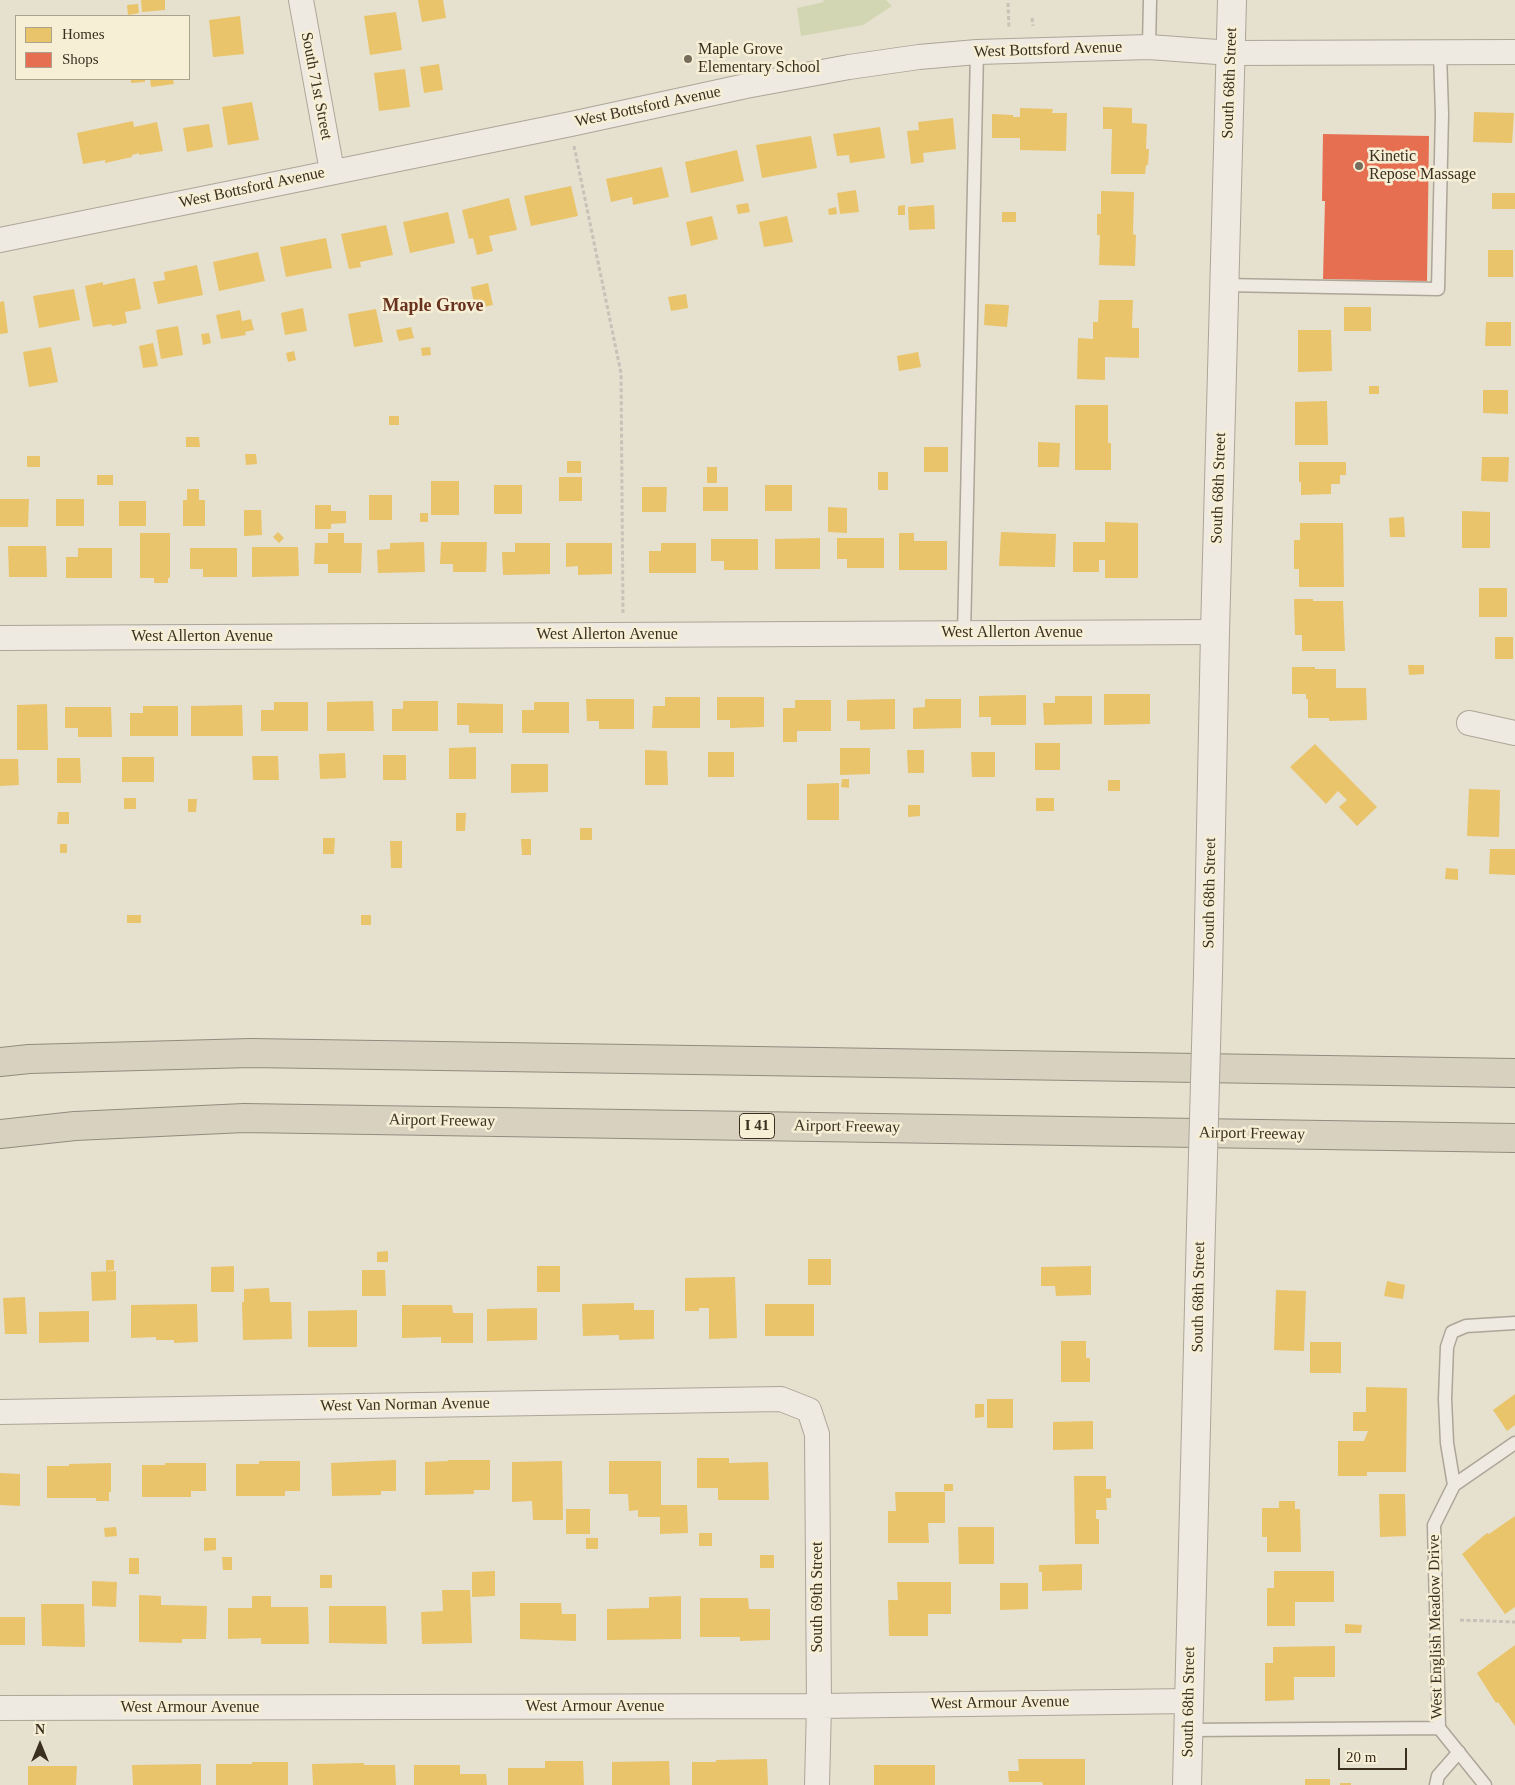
<!DOCTYPE html>
<html>
<head>
<meta charset="utf-8">
<style>
  body { margin:0 }
  #map { position:relative; width:1515px; height:1785px; overflow:hidden; background:#e6e0cf; font-family:"Times New Roman",serif }
  canvas { display:block }
  .legend { position:absolute; left:15px; top:15px; width:175px; height:65px; box-sizing:border-box; background:#f6efd6; border:1px solid #aba28d; margin:0; padding:6px 9px; list-style:none; font-size:15px; color:#3b2f1f }
  .legend li { display:flex; align-items:center; gap:10px; height:25px }
  .legend b { width:25px; border:1px solid #aba28d }
  .north { position:absolute; left:15px; top:1720px; width:50px; height:50px; -webkit-text-stroke:4px #f6efd6; paint-order:stroke; rotate:0deg; font-size:14px; font-weight:700; line-height:20px; text-align:center; color:#3b2f1f }
  .north::after { content:''; display:block; margin:auto; width:18px; height:22px; background:#3b2f1f; clip-path:polygon(50% 0,100% 100%,50% 72%,0 100%) }
  .scale { position:absolute; left:1338px; top:1748px; width:69px; height:22px; box-sizing:border-box; border:2px solid #3b2f1f; border-top:0; padding-left:6px; font-size:15px; line-height:18px; white-space:nowrap; color:#3b2f1f; -webkit-text-stroke:4px #f6efd6; paint-order:stroke }
</style>
</head>
<body>
<div id="map">
<canvas width="1515" height="1785"></canvas>
<ul class="legend">
<li><b style="height:14px;background:#e9c46a"></b>Homes</li>
<li><b style="height:14px;background:#e76f51"></b>Shops</li>
</ul>
<div class="north">N</div>
<div class="scale">20 m</div>
</div>
<script>
const ctx = document.querySelector('canvas').getContext('2d');
ctx.lineJoin = 'round';
function fillPath(path, color) { ctx.fillStyle = color; ctx.fill(path, 'evenodd'); }
const shape = rows => new Path2D(rows.map(r => 'M' + r).join(''));
function stroke(path, color, width, dash) { ctx.strokeStyle = color; ctx.lineWidth = width; ctx.lineCap = dash ? 'butt' : 'round'; ctx.setLineDash(dash || []); ctx.stroke(path); }
function drawText(font, color, halo, rows, align = 'center') {
  ctx.font = font + ' "Times New Roman",serif'; ctx.lineWidth = 5; ctx.setLineDash([]); ctx.textBaseline = 'middle'; ctx.strokeStyle = halo; ctx.fillStyle = color; for (const [text, x, y, turn = 0] of rows) {
    ctx.save(); ctx.translate(x, y); ctx.rotate((+turn || 0) * Math.PI / 180); ctx.textAlign = isNaN(turn) ? turn : align; if (halo) ctx.strokeText(text, 0, 0); ctx.fillText(text, 0, 0); ctx.restore();
  }
}
const green = shape([
  [823,0,886,0,892,6,863,25,801,36,797,8,824,2]
]);
const homes = shape([
  [141,0,165,0,165,10,142,12],
  [418,0,443,0,446,18,422,22],
  [138,4,139,13,128,15,127,5],
  [396,12,402,50,370,55,364,16],
  [240,16,244,54,213,57,209,20],
  [439,64,443,90,424,93,420,67],
  [405,69,410,107,379,111,374,73],
  [131,79,145,79,145,82,131,83],
  [150,79,173,79,174,84,151,87],
  [252,102,259,140,228,145,222,107],
  [1103,107,1132,108,1132,123,1147,124,1146,149,1149,149,1148,165,1146,165,1145,174,1111,174,1112,129,1103,129],
  [1020,108,1053,109,1052,113,1067,113,1066,151,1020,150,1020,138,992,138,992,114,1013,115,1013,117,1020,117],
  [1474,112,1514,113,1512,143,1473,142],
  [953,118,956,149,923,153,924,162,911,164,907,131,919,130,918,122],
  [133,121,134,127,157,122,163,151,139,155,139,153,132,155,132,157,105,163,105,160,83,164,77,133],
  [209,124,213,147,187,152,183,128],
  [880,127,885,158,850,163,849,155,837,156,833,134],
  [811,136,817,168,762,178,756,145],
  [737,150,744,181,691,193,685,162],
  [662,167,669,197,633,205,632,197,611,202,606,179],
  [571,186,578,216,531,226,524,196],
  [856,190,859,212,840,214,837,193],
  [1101,191,1134,192,1133,234,1136,235,1135,266,1099,265,1100,235,1097,235,1097,214,1101,214],
  [1492,193,1515,193,1515,209,1492,209],
  [509,198,517,230,489,236,493,251,477,255,473,238,469,239,462,210],
  [748,203,750,212,738,214,736,205],
  [905,205,905,215,898,215,898,206],
  [934,205,935,229,909,230,908,207],
  [836,207,837,214,829,215,828,209],
  [448,212,455,243,410,253,403,222],
  [1002,212,1016,212,1016,222,1002,222],
  [712,216,718,239,691,246,686,222],
  [787,216,793,242,764,247,759,222],
  [386,225,393,255,360,262,361,267,349,269,341,234],
  [326,238,332,268,286,277,280,247],
  [1488,250,1513,250,1513,277,1488,277],
  [258,252,265,281,219,291,213,262],
  [197,265,203,295,158,304,153,282,165,280,164,272],
  [135,278,141,309,125,312,127,323,112,326,111,324,93,327,85,286,103,282,103,285],
  [488,283,493,305,475,309,471,287],
  [74,289,80,320,39,328,33,296],
  [686,294,688,308,671,311,668,297],
  [1099,300,1133,300,1132,328,1139,328,1139,358,1105,357,1105,380,1077,379,1078,338,1093,339,1093,322,1098,322],
  [4,301,8,333,0,334,0,302],
  [985,304,1009,305,1007,327,984,325],
  [1344,307,1371,307,1371,331,1344,331],
  [303,308,307,331,285,335,281,313],
  [376,309,383,342,354,347,348,314],
  [240,310,242,321,251,319,254,330,245,332,246,335,221,339,216,315],
  [1486,322,1511,322,1511,346,1485,346],
  [178,326,183,355,161,359,156,330],
  [411,327,414,338,399,341,396,330],
  [1298,330,1331,330,1332,371,1298,372],
  [209,333,211,343,203,345,201,334],
  [153,343,158,366,143,368,139,346],
  [51,347,58,382,29,387,23,352],
  [430,347,431,355,422,356,421,348],
  [294,351,296,360,288,362,286,353],
  [918,352,921,367,899,371,897,356],
  [1369,386,1379,386,1379,394,1369,394],
  [1483,390,1508,390,1508,414,1483,413],
  [1327,401,1328,445,1295,445,1295,402],
  [1075,405,1108,405,1108,443,1111,443,1111,470,1075,470],
  [389,416,399,416,399,425,389,425],
  [186,437,199,437,200,447,186,447],
  [1038,442,1060,443,1059,467,1038,467],
  [924,447,948,447,948,472,924,472],
  [245,454,256,454,257,464,246,465],
  [27,456,40,456,40,467,27,467],
  [1482,457,1509,457,1508,482,1481,481],
  [567,461,581,461,581,473,567,473],
  [1299,462,1346,462,1346,475,1340,475,1340,484,1331,484,1331,494,1301,495,1301,482,1299,482],
  [707,467,717,467,717,483,707,483],
  [878,472,888,472,888,490,878,490],
  [97,475,113,475,113,485,97,485],
  [559,477,582,477,582,501,559,501],
  [431,481,459,481,459,515,431,515],
  [494,485,522,485,522,514,494,514],
  [765,485,792,485,792,511,765,511],
  [642,487,667,487,666,512,642,512],
  [703,487,728,487,728,511,703,511],
  [187,489,199,489,199,500,205,500,205,526,183,526,183,500,187,500],
  [369,495,392,495,392,520,369,520],
  [0,499,29,499,28,527,0,527],
  [56,499,84,499,84,526,56,526],
  [119,501,146,501,146,526,119,526],
  [315,505,331,505,331,511,346,511,346,523,331,524,331,529,315,529],
  [828,507,847,508,847,533,828,532],
  [244,510,261,510,262,535,244,536],
  [1462,511,1490,512,1490,548,1462,548],
  [420,513,428,513,428,522,420,522],
  [1404,517,1405,537,1390,537,1389,518],
  [1105,522,1138,523,1138,578,1105,578,1105,560,1099,560,1099,572,1073,572,1073,542,1105,542],
  [1300,523,1343,523,1344,587,1299,587,1299,569,1294,569,1294,540,1300,540],
  [278,532,284,538,279,543,273,537],
  [1001,532,1056,534,1055,567,999,566],
  [140,533,170,533,170,578,168,578,168,583,154,583,154,578,140,578],
  [328,533,344,533,344,543,362,543,361,573,328,573,328,564,314,564,315,543,328,543],
  [899,533,914,533,914,541,947,541,947,570,899,570],
  [820,538,820,569,775,569,775,539],
  [837,538,884,538,884,568,847,568,847,559,837,559],
  [711,539,758,539,758,570,724,570,724,561,711,561],
  [424,542,425,572,378,573,377,550,390,549,390,543],
  [441,542,487,542,486,572,453,572,453,564,440,564],
  [515,543,550,543,550,574,503,575,502,552,515,552],
  [566,543,612,543,612,574,578,575,578,566,566,567],
  [661,543,696,543,696,573,649,573,649,551,661,551],
  [8,546,46,546,47,577,9,577],
  [252,547,298,547,299,576,252,577],
  [78,548,112,548,112,578,66,578,66,557,78,557],
  [190,548,237,548,237,577,203,577,203,569,190,569],
  [1479,588,1507,588,1507,617,1479,617],
  [1294,599,1313,599,1313,601,1343,601,1345,651,1302,651,1302,635,1295,635],
  [1495,637,1513,637,1513,659,1495,659],
  [1408,665,1424,665,1424,674,1409,675],
  [1292,667,1315,667,1315,669,1336,669,1336,688,1366,688,1367,720,1329,721,1329,718,1308,718,1308,699,1306,699,1306,694,1292,694],
  [1104,694,1150,694,1150,724,1104,725],
  [1026,695,1026,725,991,725,991,717,979,717,979,696],
  [1055,696,1092,696,1092,724,1044,725,1043,703,1055,703],
  [665,697,700,697,700,728,652,728,653,706,665,706],
  [717,697,764,697,764,727,730,728,730,720,717,720],
  [586,699,634,699,634,729,599,729,599,721,587,721],
  [895,699,895,729,860,730,860,721,847,721,847,700],
  [925,699,961,699,961,728,913,729,913,708,925,707],
  [795,700,831,700,831,731,797,731,797,742,783,742,783,708,795,708],
  [373,701,374,731,327,731,327,702],
  [403,701,438,701,438,731,392,731,392,709,403,709],
  [274,702,308,702,308,731,261,731,261,710,274,710],
  [534,702,569,702,569,733,522,733,522,710,534,710],
  [457,703,503,704,503,733,469,733,469,725,457,725],
  [47,704,48,750,17,750,17,705],
  [242,705,243,736,191,736,191,706],
  [143,706,178,706,178,736,130,736,130,713,143,713],
  [65,707,111,707,112,737,78,737,78,728,65,728],
  [1035,743,1060,743,1060,770,1035,770],
  [1315,744,1377,807,1357,826,1339,807,1347,800,1338,791,1326,804,1290,767],
  [476,747,476,779,449,779,449,748],
  [840,748,870,748,870,774,840,775],
  [645,750,667,751,668,785,645,785],
  [907,750,924,750,924,773,908,773],
  [708,752,734,752,734,777,708,777],
  [971,752,995,752,995,777,972,777],
  [345,753,346,778,320,779,319,754],
  [383,755,406,755,406,780,383,780],
  [252,756,278,756,279,780,253,780],
  [122,757,154,757,154,782,122,782],
  [57,758,80,758,81,783,57,783],
  [0,759,18,759,19,785,0,786],
  [511,764,548,764,548,792,511,793],
  [842,779,849,779,849,788,841,787],
  [1108,780,1120,780,1120,791,1108,791],
  [839,783,839,820,807,820,807,784],
  [1469,789,1500,790,1499,837,1467,836],
  [124,798,136,798,136,809,124,809],
  [1036,798,1054,798,1054,811,1036,811],
  [188,799,197,799,196,812,188,812],
  [908,805,920,805,920,816,908,817],
  [58,812,69,812,69,824,57,824],
  [456,813,466,813,465,831,456,831],
  [580,828,592,828,592,840,580,840],
  [323,838,335,838,334,854,323,854],
  [521,839,531,839,531,855,522,855],
  [390,841,402,841,402,868,391,868],
  [60,844,67,844,67,853,60,853],
  [1490,849,1515,849,1515,875,1489,874],
  [1446,868,1458,869,1458,880,1445,879],
  [127,915,141,915,141,923,127,923],
  [361,915,371,915,371,925,361,925],
  [388,1251,388,1262,377,1262,377,1252],
  [808,1259,831,1259,831,1285,808,1285],
  [106,1260,114,1260,114,1270,106,1271],
  [234,1266,234,1292,211,1292,211,1267],
  [537,1266,560,1266,560,1292,537,1292],
  [1091,1266,1091,1295,1056,1296,1055,1286,1041,1286,1041,1267],
  [362,1270,385,1270,386,1296,362,1296],
  [116,1271,116,1300,92,1301,91,1272],
  [735,1277,737,1338,709,1339,709,1308,699,1308,699,1311,685,1311,685,1278],
  [1387,1281,1405,1285,1403,1299,1384,1296],
  [269,1288,270,1302,291,1302,292,1339,243,1340,242,1302,244,1302,244,1289],
  [1276,1290,1306,1291,1304,1351,1274,1350],
  [25,1297,27,1334,5,1334,3,1298],
  [634,1303,634,1310,654,1310,654,1339,619,1340,619,1335,583,1336,582,1304],
  [197,1304,198,1342,174,1343,174,1340,156,1340,156,1337,131,1338,131,1305],
  [765,1304,814,1304,814,1336,765,1336],
  [402,1305,452,1305,453,1313,473,1313,473,1343,441,1343,441,1337,402,1338],
  [537,1308,537,1340,487,1341,487,1309],
  [357,1310,357,1347,308,1347,308,1311],
  [89,1311,89,1342,39,1343,39,1312],
  [1061,1341,1086,1341,1086,1358,1090,1358,1090,1382,1061,1382],
  [1310,1342,1341,1342,1341,1373,1310,1373],
  [1366,1387,1407,1388,1406,1472,1367,1472,1367,1476,1338,1476,1338,1441,1364,1441,1368,1431,1353,1431,1353,1412,1366,1412],
  [1515,1394,1515,1425,1507,1431,1493,1410],
  [987,1399,1013,1399,1013,1428,987,1428],
  [975,1404,984,1404,984,1417,975,1418],
  [1093,1421,1093,1449,1053,1450,1053,1422],
  [697,1458,729,1458,729,1463,768,1462,769,1500,718,1500,718,1488,697,1488],
  [396,1460,396,1491,381,1491,381,1495,332,1496,331,1463],
  [448,1460,490,1460,490,1490,474,1490,474,1494,425,1495,425,1462,448,1461],
  [259,1461,300,1461,300,1491,285,1491,285,1496,236,1496,236,1464,259,1464],
  [562,1461,563,1520,533,1520,532,1501,512,1502,512,1462],
  [609,1461,661,1461,661,1505,687,1505,688,1533,660,1534,660,1517,638,1517,638,1510,629,1511,628,1494,609,1494],
  [111,1463,111,1492,109,1492,109,1501,96,1501,96,1498,47,1498,47,1466,69,1466,69,1464],
  [165,1463,206,1463,206,1491,191,1491,191,1497,142,1497,142,1465,165,1465],
  [0,1473,20,1474,20,1506,0,1505],
  [1074,1476,1106,1476,1106,1489,1111,1489,1111,1498,1106,1498,1107,1510,1096,1510,1096,1519,1099,1519,1099,1544,1075,1544],
  [944,1484,953,1484,953,1491,944,1491],
  [895,1492,945,1492,945,1523,928,1523,929,1543,888,1543,888,1511,896,1511],
  [1379,1494,1405,1494,1406,1536,1380,1537],
  [1279,1501,1295,1501,1295,1509,1300,1509,1301,1552,1267,1552,1267,1537,1262,1537,1262,1508,1279,1508],
  [566,1509,590,1509,590,1534,566,1534],
  [1515,1516,1515,1607,1505,1614,1462,1554,1487,1533,1489,1534],
  [116,1527,117,1536,105,1537,104,1528],
  [958,1527,994,1527,994,1564,959,1564],
  [699,1533,712,1533,712,1546,699,1546],
  [204,1538,216,1538,216,1550,204,1551],
  [586,1538,598,1538,598,1549,586,1549],
  [760,1555,774,1555,774,1568,760,1568],
  [222,1557,232,1557,232,1570,223,1570],
  [129,1558,139,1558,139,1574,129,1574],
  [1082,1564,1082,1590,1042,1591,1042,1572,1039,1572,1039,1565],
  [495,1571,495,1596,472,1597,472,1572],
  [1274,1571,1334,1571,1334,1602,1295,1602,1295,1626,1267,1626,1267,1588,1274,1588],
  [320,1575,332,1575,332,1588,320,1588],
  [92,1581,117,1582,116,1607,92,1606],
  [897,1582,951,1582,951,1614,928,1614,928,1636,889,1636,888,1600,898,1600],
  [1000,1583,1028,1583,1028,1609,1000,1610],
  [442,1590,470,1590,472,1643,422,1644,421,1612,443,1611],
  [139,1595,161,1596,161,1605,207,1606,206,1639,182,1639,182,1643,139,1642],
  [252,1596,271,1596,271,1607,308,1607,309,1644,261,1644,261,1638,228,1639,228,1608,252,1608],
  [681,1596,681,1639,607,1640,607,1609,649,1608,649,1597],
  [700,1598,748,1598,749,1609,770,1609,770,1640,740,1641,740,1637,700,1637],
  [520,1603,561,1603,562,1614,576,1614,576,1641,520,1639],
  [41,1604,84,1604,85,1647,42,1646],
  [329,1606,386,1606,387,1644,329,1643],
  [0,1617,25,1617,25,1645,0,1645],
  [1345,1624,1362,1625,1361,1633,1345,1633],
  [1515,1645,1515,1726,1498,1702,1496,1703,1477,1673],
  [1335,1646,1335,1677,1294,1677,1294,1700,1265,1701,1265,1663,1273,1663,1273,1647],
  [767,1759,768,1785,692,1785,692,1762,716,1762,716,1760],
  [1018,1759,1085,1759,1085,1785,1043,1785,1042,1782,1009,1782,1008,1771,1019,1771],
  [545,1761,583,1761,584,1785,508,1785,508,1768,545,1768],
  [669,1761,670,1785,612,1785,612,1762],
  [252,1762,288,1762,288,1785,216,1785,216,1764,252,1764],
  [364,1763,364,1765,395,1765,396,1785,313,1785,312,1764],
  [201,1764,201,1785,133,1785,132,1765],
  [414,1765,460,1765,460,1774,486,1774,487,1785,414,1785],
  [874,1765,935,1765,935,1785,874,1785],
  [28,1766,77,1766,76,1785,28,1785],
  [1305,1779,1330,1779,1330,1785,1305,1785],
  [1340,1783,1351,1783,1351,1785,1340,1785]
]);
const shops = shape([
  [1323,134,1429,136,1427,281,1323,279,1325,201,1322,201]
]);
const path = shape([
  [1008,3,1009,28],
  [1032,18,1033,26],
  [574,146,621,373,623,613],
  [1460,1620,1515,1622]
]);
const service = shape([
  [1149,47,1150,0],
  [1224,285,1438,289,1442,114,1440,53],
  [964,634,977,52],
  [1454,1485,1447,1443,1445,1399,1447,1347,1452,1332,1466,1326,1515,1323],
  [1189,1730,1439,1728],
  [1436,1785,1438,1776,1459,1752],
  [1485,1785,1439,1728,1434,1525,1454,1485,1515,1443]
]);
const minor = shape([
  [301,0,332,171],
  [0,240,571,124,746,86,849,67,919,57,977,52,1149,47,1231,53,1515,52],
  [0,638,1215,632],
  [1469,723,1515,733],
  [0,1412,781,1399,809,1410,817,1434,819,1706,817,1785],
  [0,1708,819,1706,1189,1701]
]);
const tertiary = shape([
  [1208,974,1215,632,1232,0],
  [1187,1785,1201,1227]
]);
const motorway = shape([
  [0,1062,29,1059,251,1053,1515,1073],
  [0,1134,75,1126,244,1118,1515,1138]
]);
const tertiaryBridge = shape([
  [1201,1227,1208,974]
]);
const markers = [
  [688,59,5,"#776d5d"],
  [1359,166,5,"#776d5d"]
];
const shields = [
  [757,1126,35]
];
const shieldNames = [
  ["I 41",757,1126]
];
const poiNames = [
  ["Maple Grove",698,50],
  ["Elementary School",698,68],
  ["Kinetic",1369,157],
  ["Repose Massage",1369,175]
];
const streetNames = [
  ["West Bottsford Avenue",1048,50,-2],
  ["South 68th Street",1230,83,-88],
  ["South 71st Street",316,86,79],
  ["West Bottsford Avenue",648,107,-12],
  ["West Bottsford Avenue",252,188,-12],
  ["South 68th Street",1219,488,-88],
  ["West Allerton Avenue",1012,633],
  ["West Allerton Avenue",607,635],
  ["West Allerton Avenue",202,637],
  ["South 68th Street",1210,893,-89],
  ["Airport Freeway",442,1121,1],
  ["Airport Freeway",847,1127,1],
  ["Airport Freeway",1252,1134,1],
  ["South 68th Street",1199,1297,-89],
  ["West Van Norman Avenue",405,1405,-1],
  ["South 69th Street",818,1597,-90],
  ["West English Meadow Drive",1436,1627,-91],
  ["South 68th Street",1189,1702,-89],
  ["West Armour Avenue",1000,1703,-1],
  ["West Armour Avenue",595,1707],
  ["West Armour Avenue",190,1708]
];
const neighbourhoodNames = [
  ["Maple Grove",433,306]
];
fillPath(green, '#d3d6b2');
fillPath(homes, '#e9c46a');
fillPath(shops, '#e76f51');
stroke(service, '#aca598', 15);
stroke(minor, '#aca598', 26);
stroke(tertiary, '#aca598', 30);
stroke(motorway, '#918b7f', 30);
stroke(path, '#c7c2b8', 3, [4, 2.5]);
stroke(service, '#eeeae1', 12);
stroke(minor, '#eeeae1', 24);
stroke(tertiary, '#eeeae1', 28);
stroke(motorway, '#d9d1c0', 28);
stroke(tertiaryBridge, '#aca598', 30, []);
stroke(tertiaryBridge, '#eeeae1', 28);
for (const [x, y, r, color] of markers) { const dot = new Path2D(); dot.arc(x, y, r, 0, 2 * Math.PI); ctx.fillStyle = color; ctx.fill(dot); stroke(dot, '#f6efd6', 2); }
for (const [x, y, w] of shields) { const box = new Path2D(); box.roundRect(x - w / 2, y - 12.5, w, 25, 4); ctx.fillStyle = '#f6efd6'; ctx.fill(box); stroke(box, '#3b2f1f', 1); }
drawText('bold 15px', '#3b2f1f', null, shieldNames);
drawText('16px', '#3b2f1f', '#f6efd6', poiNames, 'left');
drawText('16px', '#3b2f1f', '#f6efd6', streetNames);
drawText('bold 18px', '#68321e', '#f6efd6', neighbourhoodNames);
</script>
</body>
</html>
